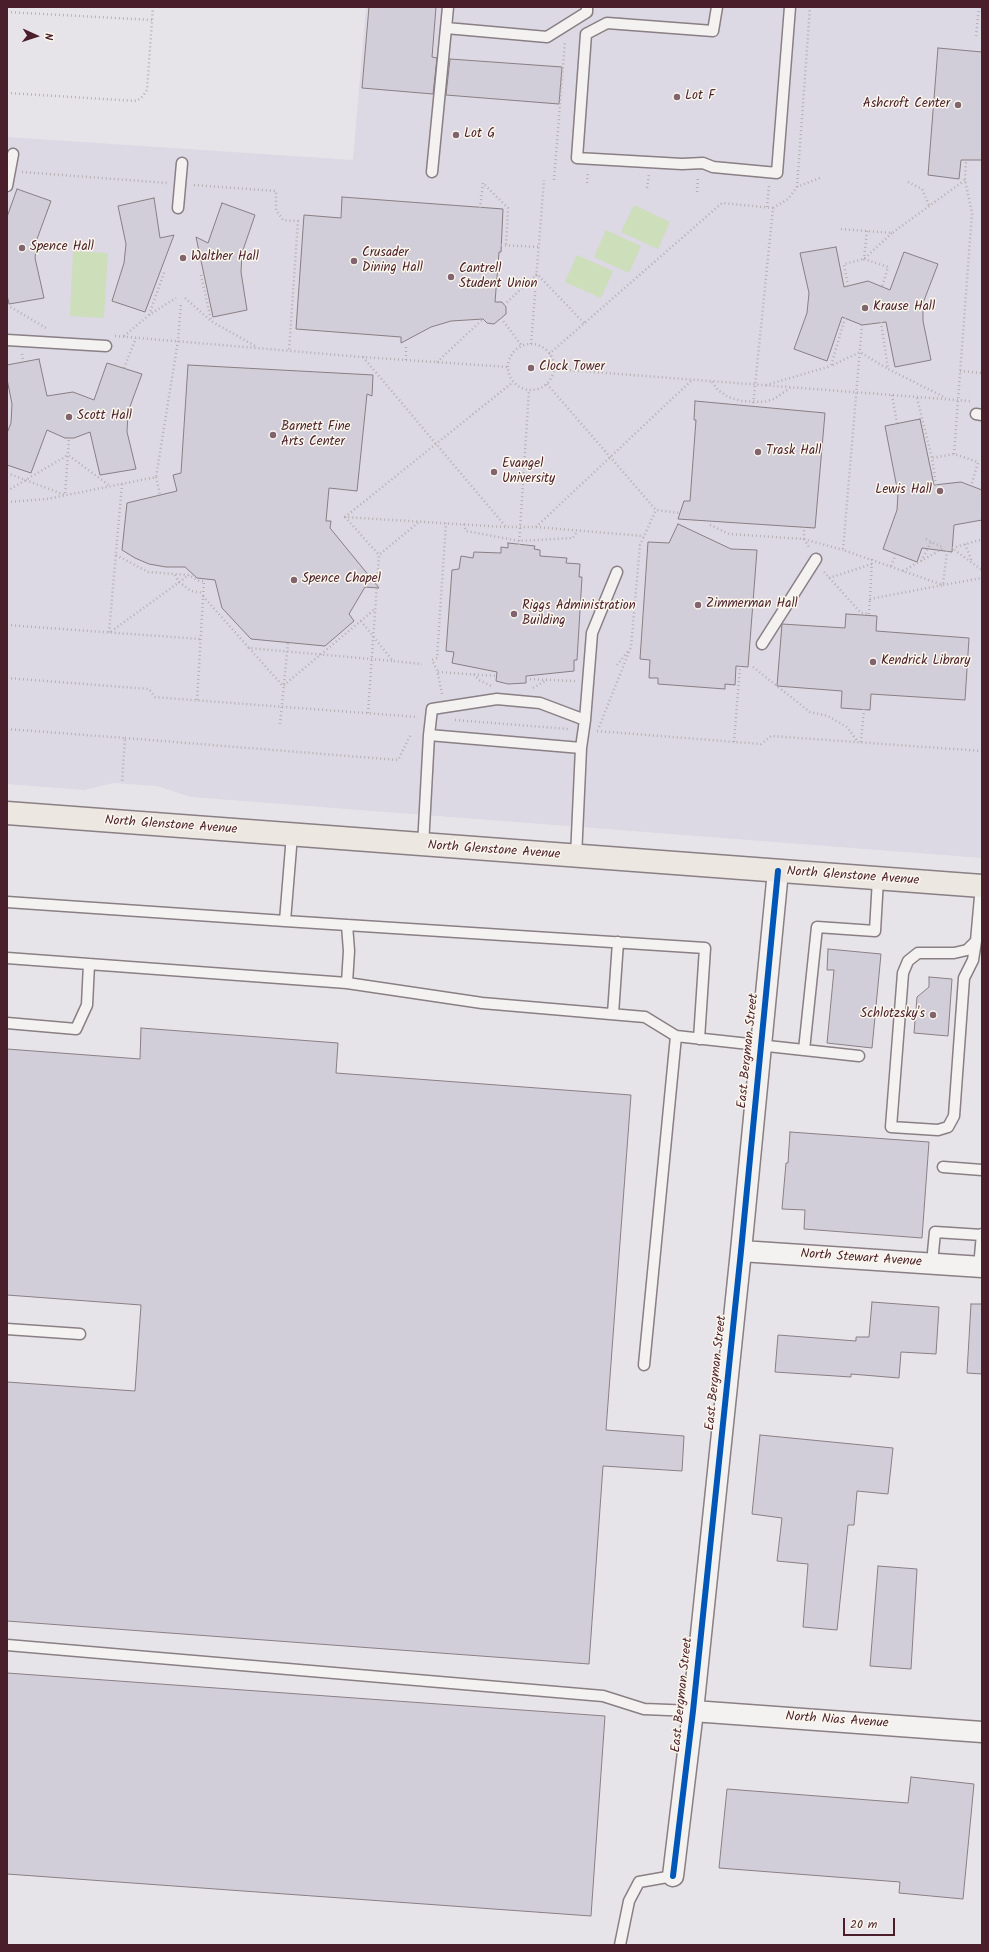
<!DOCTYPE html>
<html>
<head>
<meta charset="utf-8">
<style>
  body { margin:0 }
  #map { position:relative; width:989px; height:1952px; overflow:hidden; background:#e7e4e9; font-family:Kalam,sans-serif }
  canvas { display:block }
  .frame { position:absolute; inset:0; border:8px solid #4a1f2b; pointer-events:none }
  .north { position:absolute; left:16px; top:16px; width:40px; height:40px; -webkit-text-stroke:3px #fbf7ec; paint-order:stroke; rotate:93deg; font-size:11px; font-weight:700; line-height:16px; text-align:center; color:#4a1f2b }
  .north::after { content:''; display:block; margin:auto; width:14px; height:18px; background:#4a1f2b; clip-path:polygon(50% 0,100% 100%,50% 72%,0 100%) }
  .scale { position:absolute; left:843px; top:1918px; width:52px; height:18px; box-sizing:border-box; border:2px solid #4a1f2b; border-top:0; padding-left:5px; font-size:12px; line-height:14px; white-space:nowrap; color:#4a1f2b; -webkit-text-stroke:3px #fbf7ec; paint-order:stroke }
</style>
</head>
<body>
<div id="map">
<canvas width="989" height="1952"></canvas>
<div class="frame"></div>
<div class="north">N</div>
<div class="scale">20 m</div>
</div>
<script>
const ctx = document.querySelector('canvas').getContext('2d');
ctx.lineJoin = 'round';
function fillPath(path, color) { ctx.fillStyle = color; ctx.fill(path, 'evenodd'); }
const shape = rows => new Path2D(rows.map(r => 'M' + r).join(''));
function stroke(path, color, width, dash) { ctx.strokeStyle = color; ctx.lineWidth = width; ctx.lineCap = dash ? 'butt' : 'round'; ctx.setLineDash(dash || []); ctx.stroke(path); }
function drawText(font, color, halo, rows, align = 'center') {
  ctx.font = font + ' Kalam,sans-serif'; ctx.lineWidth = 3; ctx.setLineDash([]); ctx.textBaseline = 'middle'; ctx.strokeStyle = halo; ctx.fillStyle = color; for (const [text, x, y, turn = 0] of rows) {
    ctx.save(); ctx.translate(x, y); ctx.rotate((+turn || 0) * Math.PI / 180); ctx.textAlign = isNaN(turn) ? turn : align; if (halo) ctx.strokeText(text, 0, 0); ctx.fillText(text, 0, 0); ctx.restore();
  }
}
const built = shape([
  [366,7,982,7,982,858,191,797,157,786,114,783,84,790,7,784,7,137,353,160]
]);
const green = shape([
  [634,205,670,222,658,249,621,232],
  [606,230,641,246,629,273,594,257],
  [73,251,108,253,104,318,70,316],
  [577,255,613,271,601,298,565,282]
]);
const building = shape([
  [369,7,436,7,432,57,437,58,433,94,362,88,369,7],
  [938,48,982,52,982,160,961,160,959,179,928,175,938,48],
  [450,59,562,67,559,104,446,95,450,59],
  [17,189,51,201,37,239,35,258,44,298,9,304,7,295,7,217,17,189],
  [342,197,503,209,501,252,499,252,495,302,502,302,506,307,506,314,494,324,487,323,483,319,451,321,431,327,401,343,401,337,296,329,304,215,341,218,342,197],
  [154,198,160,238,174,235,145,312,112,301,124,263,126,244,118,206,154,198],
  [222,203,255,215,242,253,241,272,247,310,213,317,196,237,208,243,222,203],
  [836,247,844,287,868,281,890,290,904,252,938,264,923,303,923,321,931,360,895,367,886,322,862,325,842,317,827,361,794,349,807,313,809,293,800,253,836,247],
  [39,359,47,396,73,392,94,400,107,363,142,374,128,412,127,432,136,469,100,475,90,432,74,438,65,438,47,430,31,473,7,465,7,433,11,423,12,404,7,379,7,365,39,359],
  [188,365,373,375,372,396,367,394,357,491,329,488,326,521,331,521,330,528,379,588,365,587,349,614,354,621,325,646,251,639,222,608,215,580,197,578,185,567,166,567,149,564,135,558,122,550,127,503,177,491,173,475,181,473,188,365],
  [695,401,825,413,815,528,678,519,684,501,690,501,696,420,694,420,695,401],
  [920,419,934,485,961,482,982,490,982,520,954,525,952,552,922,548,917,562,883,549,897,510,898,493,885,426,920,419],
  [678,524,731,549,757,550,748,667,736,666,735,685,725,684,725,689,658,684,658,678,649,678,650,660,640,659,648,542,669,543,678,524],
  [508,543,535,546,534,549,540,550,540,556,567,558,566,563,580,564,579,577,582,577,577,660,574,660,574,671,526,676,526,683,508,684,496,681,497,672,452,663,454,652,446,651,452,570,459,569,461,556,473,558,474,552,501,553,501,547,508,548,508,543],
  [846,614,877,616,876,631,969,638,965,700,871,694,870,710,841,708,842,691,777,686,782,624,845,628,846,614],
  [828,949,881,954,872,1048,827,1043,834,970,827,970,828,949],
  [929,977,952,979,948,1036,914,1033,917,997,929,987,929,977],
  [141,1028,338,1043,336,1073,631,1095,606,1430,684,1436,682,1471,603,1466,589,1664,7,1621,7,1382,135,1391,141,1305,7,1295,7,1049,140,1059,141,1028],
  [790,1132,929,1142,922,1238,804,1229,805,1210,782,1209,786,1163,788,1163,790,1132],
  [872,1302,939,1307,936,1354,901,1352,899,1378,851,1374,851,1377,775,1372,778,1335,856,1341,856,1337,869,1337,872,1302],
  [971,1304,982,1304,982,1374,967,1373,971,1304],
  [760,1435,893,1448,888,1494,857,1491,854,1525,848,1525,837,1630,803,1627,808,1564,777,1561,782,1518,752,1514,760,1435],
  [878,1566,917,1569,911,1669,870,1666,878,1566],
  [7,1673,605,1716,591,1916,7,1874,7,1673],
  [911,1777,974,1784,963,1899,899,1893,900,1882,719,1868,727,1789,908,1803,911,1777]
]);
const path = shape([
  [7,12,152,20],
  [976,36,979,7],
  [7,93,137,101,143,96,147,90,153,7],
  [22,172,167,183],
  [554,180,565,41],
  [908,182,922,189,929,205],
  [587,183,588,172],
  [194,185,276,191,276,210,283,220,298,221,289,351],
  [797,187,810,7],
  [647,188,649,175],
  [697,192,698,177],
  [767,207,769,186],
  [480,208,483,183,508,208,506,245],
  [773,208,788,199,797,187,822,177],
  [841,229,892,233,965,180],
  [867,231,864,259,888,267,882,287],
  [501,245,539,247],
  [201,275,211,320],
  [848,286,844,264,864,259,892,233],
  [185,298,211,321,257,347],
  [7,305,46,328],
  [504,305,537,274,584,323],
  [149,315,165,270],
  [501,318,522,346],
  [845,318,831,366,860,352,888,369],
  [881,322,888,369,946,398],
  [862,325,843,550,943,585,982,578],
  [115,336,362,357,508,367],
  [124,336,149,315,176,298],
  [531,344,544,180],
  '508 367a23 23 0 1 1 46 0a23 23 0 1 1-46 0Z',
  [22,354,23,362],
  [549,354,722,203,773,208,753,406],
  [363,357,506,527,536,527,691,381],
  [406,360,406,345],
  [437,362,483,319],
  [124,368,136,338],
  [554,369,970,401],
  [960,371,982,373],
  [712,382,718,390,728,397,742,401,764,402,774,399,790,388],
  [547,384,656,510,680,513],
  [766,385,831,366],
  [892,395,897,423],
  [917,398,932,458],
  [954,454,972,213,965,180,966,160],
  [7,473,65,495,69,438],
  [156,477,160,495],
  [122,484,109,633,189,575],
  [936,485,932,458,954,454,978,462,971,486],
  [7,491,68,455,110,486],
  [7,502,47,499,156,477,178,341,181,303],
  [345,517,379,555],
  [464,524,466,531,519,541,573,538,577,531],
  [710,525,729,534,804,539,804,527],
  [505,527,345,517,513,382],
  [536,527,644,536],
  [804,539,810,549],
  [804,539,843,550],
  [926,539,944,548],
  [980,540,952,548,982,570],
  [965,544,972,562],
  [519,545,529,390],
  [116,555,148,572,189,575,199,581,204,581,197,701],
  [872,559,870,599,943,585,947,551],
  [921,561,931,542],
  [891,566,896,554],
  [903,571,944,548],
  [824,572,861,613,869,614],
  [175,575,179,582,191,591,203,593],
  [829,578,872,564],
  [203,596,249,648,393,661],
  [869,614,870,599],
  [361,621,393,661,422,664],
  [7,625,200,639],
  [249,648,283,686,375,609],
  [617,665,629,650],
  [753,667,810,712,828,716,847,727,858,742],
  [438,672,497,676],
  [474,674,479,680,491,686],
  [7,678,149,689,155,697,179,699,418,717],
  [526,679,575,681],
  [533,688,547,680],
  [442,694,437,670,432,660,437,658,446,523],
  [368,713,379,555,420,521],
  [455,720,568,729],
  [280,724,288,643],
  [599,727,631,647,640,545,656,510],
  [7,729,125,738,122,783],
  [597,731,761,744,771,736,982,751],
  [125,738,398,760,411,734],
  [734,742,740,666],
  [861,742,864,709]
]);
const service = shape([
  [448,7,446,28,547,37,587,12,587,7],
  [717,7,713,31,607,23,586,34,577,158,682,164,703,163,713,167,777,173,790,7],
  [432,172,446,28],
  [7,186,13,154],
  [178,208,182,163],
  [7,340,106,346],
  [976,414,982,415],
  [762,644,816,559],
  [585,720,592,633,617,572],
  [429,735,581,748],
  [292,835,285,921,347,925,349,951,347,983],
  [423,846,429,735,432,709,497,699,540,703,585,720,581,748,576,857],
  [7,902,285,921],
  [347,925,705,948,699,1039],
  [976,941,967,950,954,953,918,953,908,961,903,973,891,1127,938,1130,948,1127,954,1116,964,978,973,960,976,941,981,886],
  [7,958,347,983,482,1003,645,1017,676,1036,804,1050],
  [613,1014,618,942],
  [7,1023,76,1029,87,1005,89,964],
  [859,1056,804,1050,817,927,875,931,878,879],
  [943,1167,982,1170],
  [932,1263,935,1232,982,1235],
  [979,1267,982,1234],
  [7,1329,80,1334],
  [644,1365,676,1036],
  [7,1645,603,1696,644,1709,693,1711],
  [620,1945,629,1901,639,1882,673,1876]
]);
const minor = shape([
  [741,1251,982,1267],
  [693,1711,982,1732],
  [673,1876,693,1711,741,1251,778,871]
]);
const primary = shape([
  [7,813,982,886]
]);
const cycleway = shape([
  [673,1876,693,1711,741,1251,778,871]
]);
const markers = [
  [677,97,4,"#81646e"],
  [958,105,4,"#81646e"],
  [456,135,4,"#81646e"],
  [22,248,4,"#81646e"],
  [183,258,4,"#81646e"],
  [354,261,4,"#81646e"],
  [451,277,4,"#81646e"],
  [865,308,4,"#81646e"],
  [531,368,4,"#81646e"],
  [69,417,4,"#81646e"],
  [273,435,4,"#81646e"],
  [758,452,4,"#81646e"],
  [494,472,4,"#81646e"],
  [940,491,4,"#81646e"],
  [294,580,4,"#81646e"],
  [698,605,4,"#81646e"],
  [514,614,4,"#81646e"],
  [873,662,4,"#81646e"],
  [933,1015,4,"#81646e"]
];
const poiNames = [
  ["Lot F",685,97],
  ["Ashcroft Center",950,105,"right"],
  ["Lot G",464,135],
  ["Spence Hall",30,248],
  ["Crusader",362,254],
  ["Dining Hall",362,269],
  ["Walther Hall",191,258],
  ["Cantrell",459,270],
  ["Student Union",459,285],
  ["Krause Hall",873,308],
  ["Clock Tower",539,368],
  ["Scott Hall",77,417],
  ["Barnett Fine",281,428],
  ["Arts Center",281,443],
  ["Trask Hall",766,452],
  ["Evangel",502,465],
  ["University",502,480],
  ["Lewis Hall",932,491,"right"],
  ["Spence Chapel",302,580],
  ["Zimmerman Hall",706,605],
  ["Riggs Administration",522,607],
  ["Building",522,622],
  ["Kendrick Library",881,662],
  ["Schlotzsky's",925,1015,"right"]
];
const streetNames = [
  ["North Glenstone Avenue",171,826,4],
  ["North Glenstone Avenue",494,851,4],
  ["North Glenstone Avenue",853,877,4],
  ["East Bergman Street",749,1051,-84],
  ["North Stewart Avenue",861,1259,4],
  ["East Bergman Street",717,1373,-84],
  ["East Bergman Street",683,1695,-84],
  ["North Nias Avenue",837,1721,4]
];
fillPath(built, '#dcd8e4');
fillPath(green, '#cddeba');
fillPath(building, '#d1ceda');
stroke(building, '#897f84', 1);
stroke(service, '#897f84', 13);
stroke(minor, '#897f84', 23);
stroke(primary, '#897f84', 25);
stroke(path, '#b6b0b0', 2.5, [1, 3]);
stroke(service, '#f4f2f0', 10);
stroke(minor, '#f4f2f0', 20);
stroke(primary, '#ece7e0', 22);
stroke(cycleway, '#0057b8', 6);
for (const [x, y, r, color] of markers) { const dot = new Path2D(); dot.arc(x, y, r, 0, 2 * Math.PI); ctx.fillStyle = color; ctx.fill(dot); stroke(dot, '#fbf7ec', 1.5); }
drawText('13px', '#4a1f2b', '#fbf7ec', poiNames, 'left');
drawText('13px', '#4a1f2b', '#fbf7ec', streetNames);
</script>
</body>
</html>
